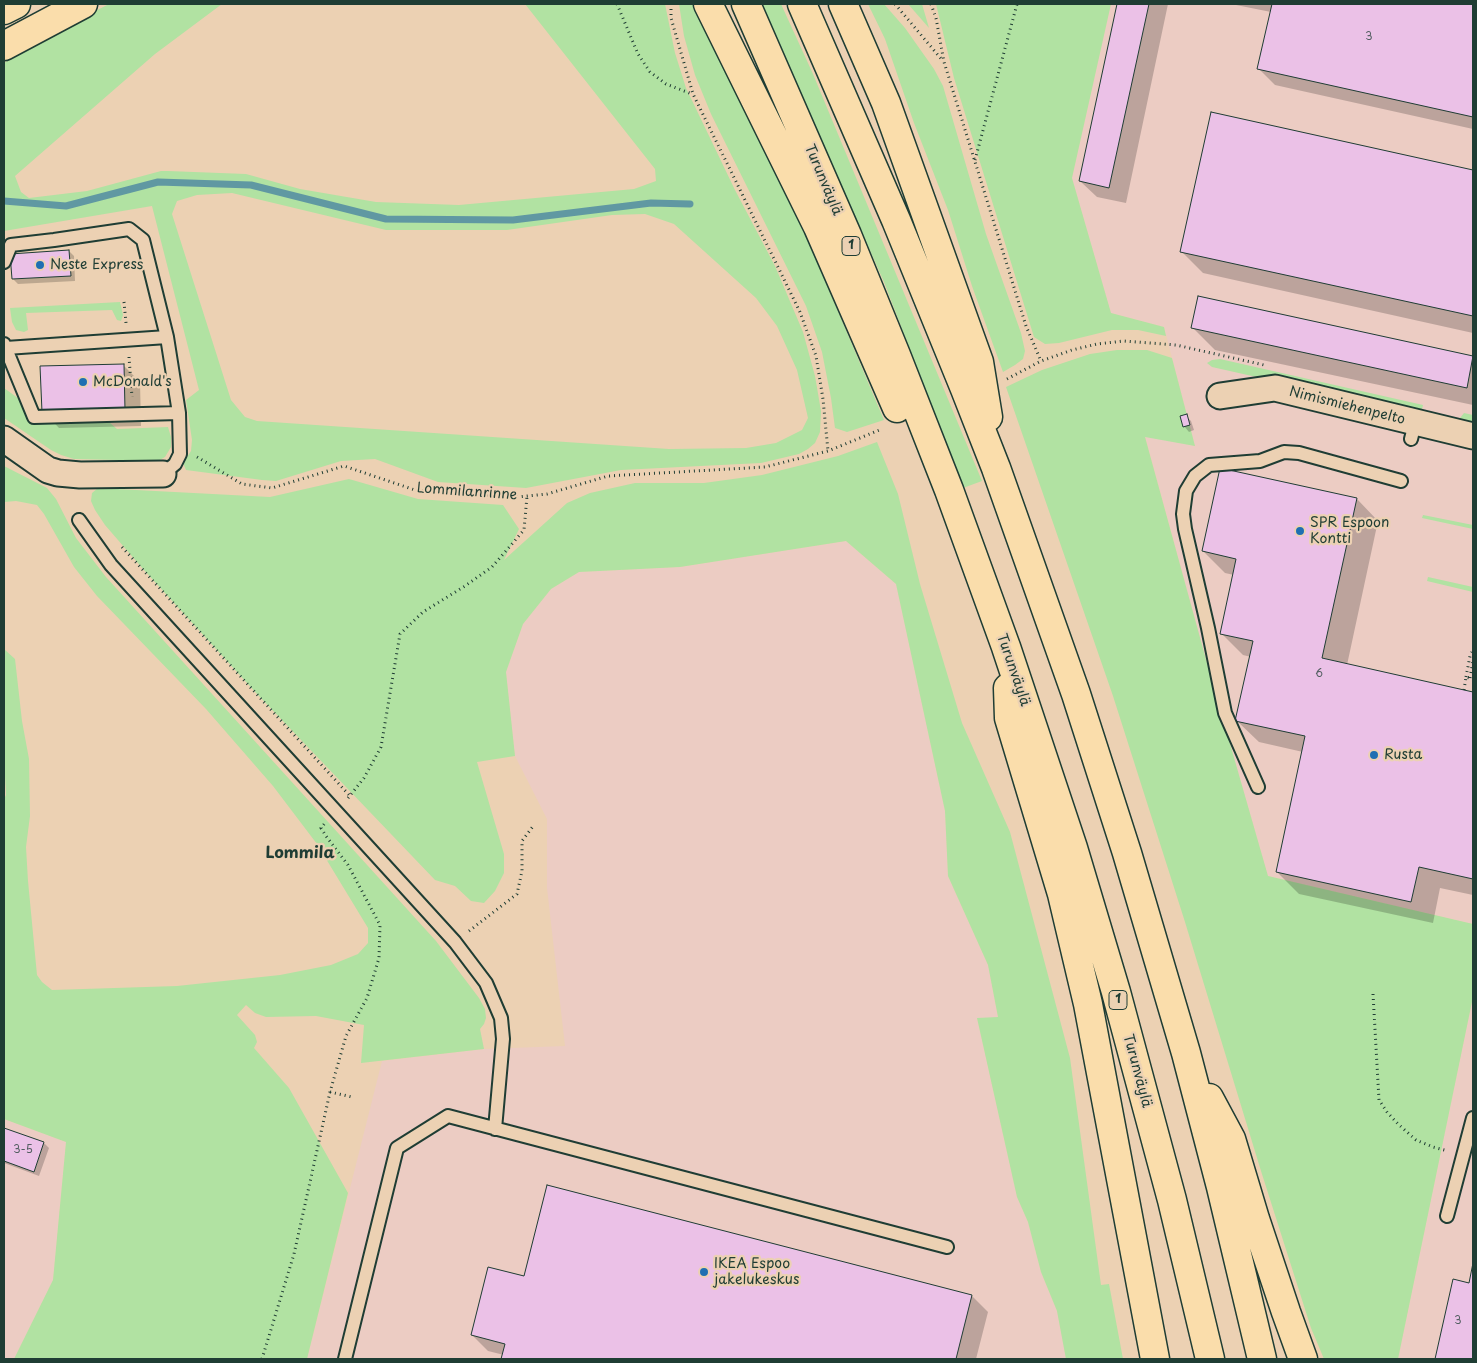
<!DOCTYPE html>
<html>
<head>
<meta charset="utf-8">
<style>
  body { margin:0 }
  #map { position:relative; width:1477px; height:1363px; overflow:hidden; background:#ecd1b3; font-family:"Playpen Sans",sans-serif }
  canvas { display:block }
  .frame { position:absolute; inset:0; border:5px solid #1f3d34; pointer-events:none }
</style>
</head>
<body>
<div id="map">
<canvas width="1477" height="1363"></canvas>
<div class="frame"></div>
</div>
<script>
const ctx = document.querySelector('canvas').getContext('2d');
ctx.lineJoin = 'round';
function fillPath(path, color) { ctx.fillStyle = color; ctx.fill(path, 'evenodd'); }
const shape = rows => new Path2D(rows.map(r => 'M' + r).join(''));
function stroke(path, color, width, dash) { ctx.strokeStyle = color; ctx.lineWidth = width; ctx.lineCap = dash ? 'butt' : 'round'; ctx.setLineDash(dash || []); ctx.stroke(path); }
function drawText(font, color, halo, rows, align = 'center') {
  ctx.font = font + ' "Playpen Sans",sans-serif'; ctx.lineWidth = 4.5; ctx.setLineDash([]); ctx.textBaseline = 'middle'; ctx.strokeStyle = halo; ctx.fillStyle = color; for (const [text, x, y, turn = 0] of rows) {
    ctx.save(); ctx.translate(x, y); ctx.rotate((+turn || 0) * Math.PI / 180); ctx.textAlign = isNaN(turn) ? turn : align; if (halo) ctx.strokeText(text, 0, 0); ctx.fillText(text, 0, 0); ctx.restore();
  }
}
const built = shape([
  [1111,4,1473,4,1473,924,1268,876,1210,674,1145,436,1195,446,1164,327,1111,313,1072,178],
  [846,541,896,584,945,811,948,876,988,965,998,1018,977,1018,1017,1197,1028,1222,1041,1272,1057,1311,1066,1359,307,1359,382,1061,484,1049,565,1046,547,888,547,819,515,756,506,672,523,624,551,589,579,572,680,567],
  [1473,994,1473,1359,1398,1359,1473,997],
  [4,1119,66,1142,53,1280,14,1359,4,1359]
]);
const green = shape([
  [109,4,222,4,155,54,15,176,21,192,29,198,87,191,161,171,168,171,246,174,300,189,376,202,459,205,634,189,656,181,655,169,525,4,665,4,675,53,686,88,735,190,775,266,803,332,815,376,821,411,820,432,815,443,808,449,799,454,761,463,621,470,526,488,438,482,375,459,341,461,276,481,262,480,186,470,183,463,191,451,192,440,186,400,199,390,152,206,4,231,4,63,49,35],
  [232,193,386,230,507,230,612,215,645,214,674,224,756,298,777,326,797,370,808,418,802,430,776,443,746,448,669,449,257,421,245,417,231,400,172,214,177,201,197,195],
  [679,4,693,4,810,245,884,420,847,432,835,428,831,398,822,352,806,306,711,114,695,75,684,36],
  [760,4,781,4,813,74,982,481,963,488,884,282],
  [868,4,884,4,905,28,934,69,943,86,986,234,1021,333,1025,351,1023,359,1015,365,1003,372,972,286,948,210,914,123,885,39],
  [908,4,922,4,929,28],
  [936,4,1111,4,1072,178,1111,313,1164,327,1166,336,1138,330,1112,330,1059,343,1045,344,1034,337,954,78],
  [120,302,123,315,121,321,117,320,112,310,26,313,28,330,24,332,16,330,12,322,10,308],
  [1117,350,1147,350,1172,358,1195,446,1145,437,1210,674,1268,876,1473,924,1473,997,1398,1359,1324,1359,1311,1328,1261,1171,1185,922,1113,696,1006,387,1042,370,1090,354],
  [1220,359,1423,405,1421,414,1212,367,1207,363,1212,360],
  [4,388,22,401,34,422,40,424,108,421,117,429,168,427,171,437,171,447,165,457,158,461,74,459,61,455,51,450,4,418],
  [1464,413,1473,415,1473,424,1463,422,1460,418],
  [877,442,898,494,920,584,962,723,1010,832,1070,1058,1101,1285,1109,1284,1123,1359,1066,1359,1057,1311,1041,1272,1028,1222,1017,1197,977,1018,998,1017,988,965,948,876,945,811,896,584,846,541,680,567,579,572,551,589,523,624,506,672,515,756,477,762,504,854,504,873,495,891,484,903,471,901,455,886,435,880,257,694,143,569,105,525,95,510,91,501,92,493,98,488,270,497,349,479,418,499,503,505,519,529,504,560,567,503,590,493,635,483,704,483,762,475,838,456],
  [4,466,47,488,56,499,76,538,106,577,436,941,479,998,485,1009,486,1018,484,1024,480,1029,484,1049,361,1063,364,1025,316,1016,266,1017,255,1013,246,1005,237,1015,255,1035,257,1042,254,1048,289,1088,348,1193,307,1359,14,1359,53,1280,66,1142,4,1119,4,799,6,795,4,758,4,649,15,659,22,721,29,759,30,816,26,847,28,881,37,975,42,982,52,990,177,986,280,975,331,965,358,954,368,943,368,928,317,844,273,786,206,709,97,596,74,567,44,514,37,505,16,501,4,502],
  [1423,515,1473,525,1473,529,1422,518],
  [1428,577,1473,587,1473,592,1427,581]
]);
const shadow = shape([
  [1118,4,1168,4,1126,203,1097,197,1080,181],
  [1231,4,1473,4,1473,129,1275,85,1259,69,1271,12],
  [1212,114,1473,171,1473,333,1203,273,1181,251],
  [69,251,74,256,75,281,18,284,13,279],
  [1199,298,1473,357,1473,405,1215,350,1193,328],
  [123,365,140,382,141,426,59,428,43,411],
  [1186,416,1191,421,1194,430,1189,432,1184,426],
  [1357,499,1378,521,1347,665,1473,693,1473,895,1440,888,1433,923,1299,894,1277,872,1303,752,1259,742,1237,721,1251,657,1243,655,1221,633,1234,575,1225,573,1203,551],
  [4,1129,44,1143,49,1148,39,1176,4,1163],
  [548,1186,972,1296,988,1312,976,1359,503,1359,504,1355,488,1351,472,1335,525,1278],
  [1473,1268,1473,1359,1436,1359,1454,1281,1470,1284]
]);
const stream = shape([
  [4,201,66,206,158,182,251,185,386,219,513,220,651,203,690,204]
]);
const building = shape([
  [1117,4,1149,4,1109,188,1079,181,1117,4],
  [1272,4,1473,4,1473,117,1257,69,1272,4],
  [1211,112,1473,170,1473,316,1180,252,1211,112],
  [69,250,71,276,12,279,10,254,69,250],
  [1198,296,1473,356,1467,388,1191,328,1198,296],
  [124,364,125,410,42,412,40,366,124,364],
  [1187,414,1190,425,1183,427,1180,416,1187,414],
  [1220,468,1357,498,1322,658,1473,692,1473,879,1419,867,1411,902,1276,872,1305,736,1235,721,1253,641,1220,634,1236,559,1202,551,1220,468],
  [4,1128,44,1142,34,1172,4,1161,4,1128],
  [547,1185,972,1295,956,1359,501,1359,505,1344,471,1335,488,1267,524,1276,547,1185],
  [1473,1263,1473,1359,1435,1359,1453,1279,1469,1283,1473,1263]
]);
const path = shape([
  [617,4,638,54,650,72,666,84,692,94],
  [671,4,671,18,693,94,800,312,816,356,823,399,828,451],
  [895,4,943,61],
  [931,4,936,18,944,62,1026,326,1041,361],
  [975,160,1017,4],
  [124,302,126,323],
  [129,357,132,397],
  [1007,379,1041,361,1072,350,1097,344,1124,341,1176,345,1264,365],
  [197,457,242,484,272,488,344,466,415,490,517,497,547,494,608,476,765,467,828,451,882,429],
  [122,547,350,796],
  [1466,677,1470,656,1472,652],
  [1470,678,1473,661],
  [1464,690,1466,677,1473,679],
  [348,798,364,778,381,747,400,634,423,612,465,586,492,567,524,530,527,496],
  [469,931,517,894,522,871,522,841,534,825],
  [1373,994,1379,1100,1387,1112,1398,1124,1416,1140,1433,1147,1448,1151],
  [330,1092,352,1097],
  [262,1359,294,1254,330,1092,346,1036,367,998,379,958,380,925,348,865,326,836,321,828,325,823]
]);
const lane = shape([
  [4,262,11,245,54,240,129,229,143,240,167,337,179,413,180,454,175,464,163,474],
  [4,344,34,417,179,413],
  [6,348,167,337],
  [1411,439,1415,423],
  [79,520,111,565,455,942,486,983,501,1018,503,1039,495,1129],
  [1258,787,1225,713,1208,628,1185,529,1183,514,1186,491,1195,476,1209,465,1260,461,1284,452,1299,453,1401,481],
  [1447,1216,1473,1118],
  [345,1359,397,1148,448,1116,947,1247]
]);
const street = shape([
  [1220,396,1275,388,1473,436],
  [4,439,48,470,58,473,80,475,163,474]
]);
const primary = shape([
  [4,10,16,4],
  [4,46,83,4]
]);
const highway = shape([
  [708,4,818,227,897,408],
  [746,4,847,235,896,355,949,490,1006,647,1073,848,1116,992,1172,1200,1210,1359],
  [802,4,896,220,965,389,996,468,1076,694,1127,853,1186,1053,1221,1187,1262,1359],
  [843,4,886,103,979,362,988,417],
  [1008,688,1009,718,1062,894,1088,1004,1155,1359],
  [1209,1098,1231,1139,1255,1219,1286,1312,1303,1359]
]);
const markers = [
  [40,265,5,"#1f6fb2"],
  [83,382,5,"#1f6fb2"],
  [1300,531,5,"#1f6fb2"],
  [1374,755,5,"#1f6fb2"],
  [704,1272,5,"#1f6fb2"]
];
const numberNames = [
  ["3",1369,37],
  ["6",1319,674],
  ["3-5",23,1150],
  ["3",1458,1321]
];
const shields = [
  [851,246,18],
  [1118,1000,18]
];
const shieldNames = [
  ["1",851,246],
  ["1",1118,1000]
];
const streetNames = [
  ["Turunväylä",823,180,67],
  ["Nimismiehenpelto",1347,406,14],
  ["Lommilanrinne",467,492,4],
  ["Turunväylä",1013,670,71],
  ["Turunväylä",1137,1071,75]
];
const poiNames = [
  ["Neste Express",50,265],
  ["McDonald's",93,382],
  ["SPR Espoon",1310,523],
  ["Kontti",1310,539],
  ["Rusta",1384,755],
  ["IKEA Espoo",714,1264],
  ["jakelukeskus",714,1280]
];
const quarterNames = [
  ["Lommila",300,854]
];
fillPath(built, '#ecccc3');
fillPath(green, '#b1e2a2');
fillPath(shadow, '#0003');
stroke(stream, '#6098a2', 7);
fillPath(building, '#ebc1e7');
stroke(building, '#1f3d34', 1);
stroke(lane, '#1f3d34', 16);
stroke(street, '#1f3d34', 29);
stroke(primary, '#1f3d34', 31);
stroke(highway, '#1f3d34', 31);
stroke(path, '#1f3d34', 3, [1, 4]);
stroke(lane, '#ecd1b3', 12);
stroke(street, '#ecd1b3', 25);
stroke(primary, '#faddab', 28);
stroke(highway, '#faddab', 28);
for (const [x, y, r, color] of markers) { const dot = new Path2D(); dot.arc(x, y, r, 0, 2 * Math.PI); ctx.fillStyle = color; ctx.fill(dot); stroke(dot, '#ecd1b3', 2); }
drawText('11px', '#525e61', null, numberNames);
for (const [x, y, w] of shields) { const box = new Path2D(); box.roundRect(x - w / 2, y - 9.5, w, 19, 4); ctx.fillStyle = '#ecd1b3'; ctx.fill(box); stroke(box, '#1f3d34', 1); }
drawText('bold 12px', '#1f3d34', null, shieldNames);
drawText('14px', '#1f3d34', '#ecd1b3', streetNames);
drawText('14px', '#1f3d34', '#ecd1b3', poiNames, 'left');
drawText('bold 16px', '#1f3d34', '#ecd1b3', quarterNames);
</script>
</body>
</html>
